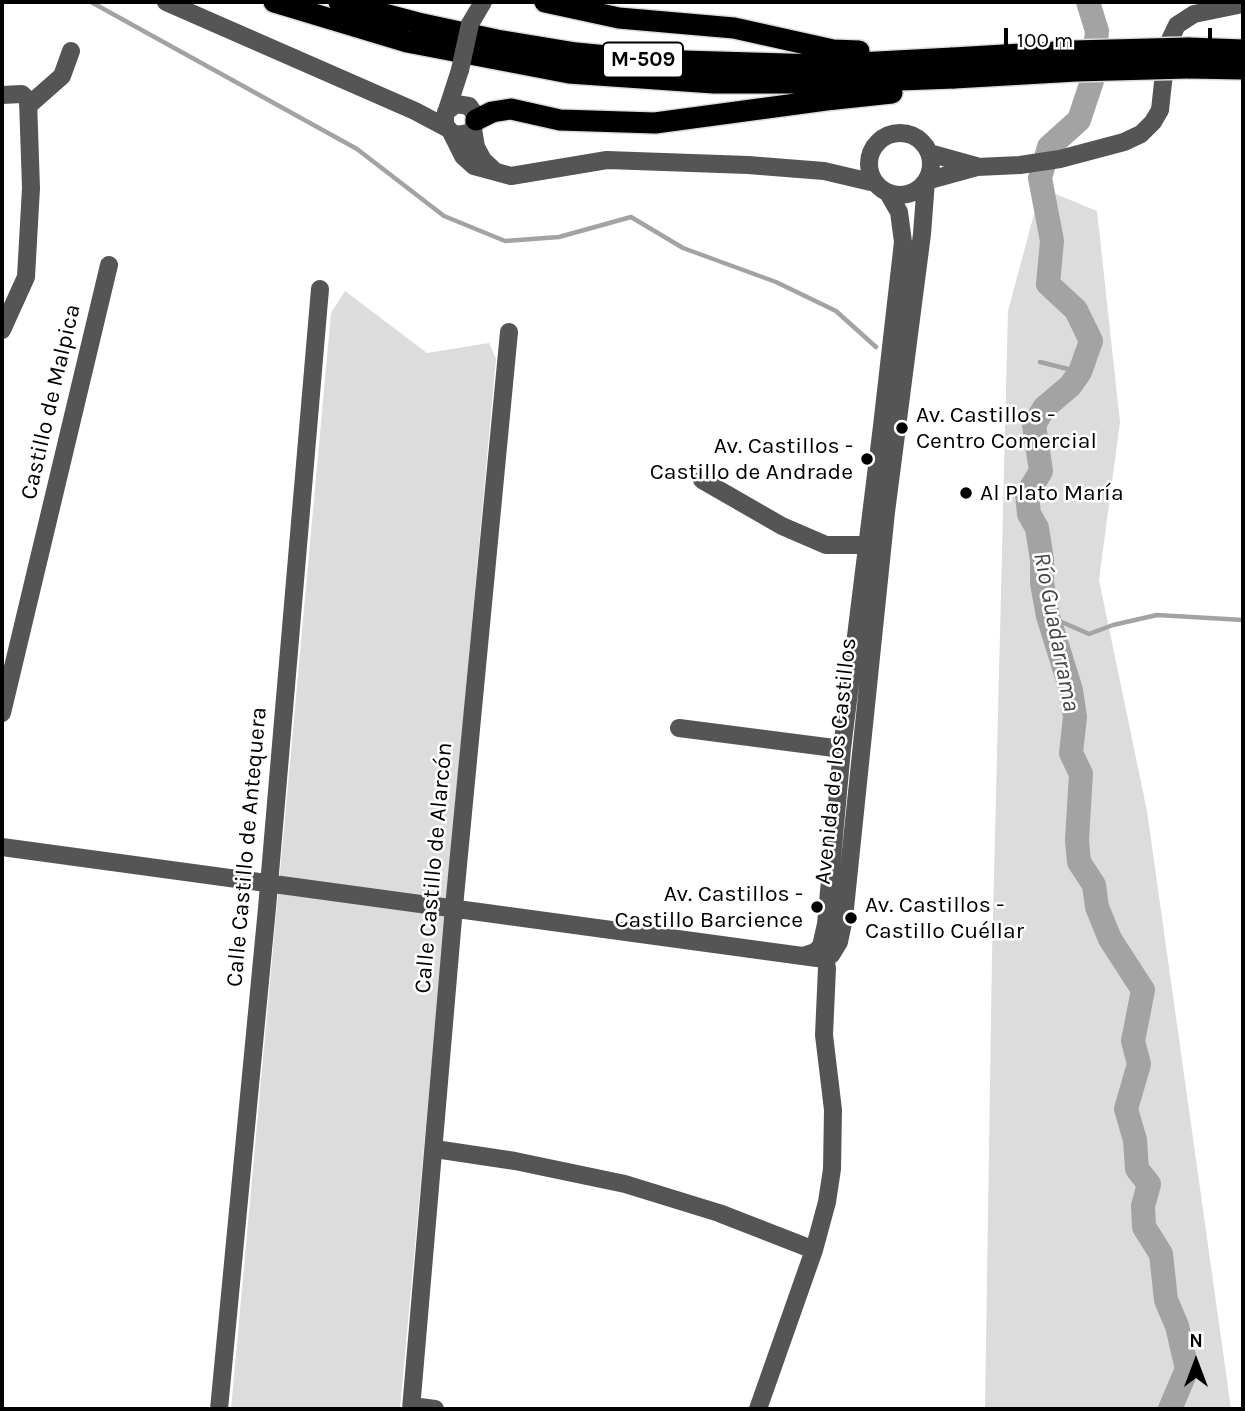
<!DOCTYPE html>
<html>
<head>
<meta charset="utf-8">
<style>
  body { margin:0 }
  #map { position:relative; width:1245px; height:1411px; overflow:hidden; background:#fff; font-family:Karla,sans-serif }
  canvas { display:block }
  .frame { position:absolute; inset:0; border:4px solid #000; pointer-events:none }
  .north { position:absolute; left:1161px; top:1327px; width:70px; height:70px; -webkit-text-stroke:5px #fff; paint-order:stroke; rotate:0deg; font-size:19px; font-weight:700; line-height:28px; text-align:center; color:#000 }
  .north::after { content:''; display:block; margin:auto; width:24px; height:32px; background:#000; clip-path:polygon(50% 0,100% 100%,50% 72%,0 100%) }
  .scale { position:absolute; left:1004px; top:28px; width:208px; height:32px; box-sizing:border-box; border:4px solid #000; border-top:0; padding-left:9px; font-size:21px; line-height:24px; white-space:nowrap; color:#000; -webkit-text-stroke:5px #fff; paint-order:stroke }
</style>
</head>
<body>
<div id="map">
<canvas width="1245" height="1411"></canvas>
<div class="frame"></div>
<div class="north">N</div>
<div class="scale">100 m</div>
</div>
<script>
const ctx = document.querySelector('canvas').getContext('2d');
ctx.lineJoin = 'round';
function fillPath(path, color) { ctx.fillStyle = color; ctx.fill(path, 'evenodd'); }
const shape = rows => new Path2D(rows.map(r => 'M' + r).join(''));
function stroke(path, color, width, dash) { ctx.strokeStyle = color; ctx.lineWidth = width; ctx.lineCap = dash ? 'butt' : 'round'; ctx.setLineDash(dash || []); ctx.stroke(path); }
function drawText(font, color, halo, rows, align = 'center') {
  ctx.font = font + ' Karla,sans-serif'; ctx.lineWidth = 5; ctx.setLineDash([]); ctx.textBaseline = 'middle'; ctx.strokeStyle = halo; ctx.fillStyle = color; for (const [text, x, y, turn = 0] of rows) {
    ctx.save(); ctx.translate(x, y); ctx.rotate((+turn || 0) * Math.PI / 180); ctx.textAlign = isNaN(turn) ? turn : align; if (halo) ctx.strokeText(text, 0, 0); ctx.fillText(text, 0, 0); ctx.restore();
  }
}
const green = shape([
  [1041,188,1097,211,1120,422,1099,580,1147,811,1231,1409,985,1409,992,954,1008,311],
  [345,291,427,353,489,343,496,359,400,1409,231,1409,331,313]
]);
const stream = shape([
  [91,2,357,149,444,216,505,241,559,237,631,217,683,248,776,282,836,311,876,347],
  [1040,362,1080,372],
  [1048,616,1089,634,1113,625,1157,615,1243,620]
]);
const river = shape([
  [1088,2,1097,31,1092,81,1079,120,1049,147,1040,178,1052,241,1048,284,1076,310,1091,341,1080,372,1070,386,1044,408,1034,425,1041,471,1027,494,1029,514,1037,528,1042,560,1042,583,1048,616,1071,690,1075,717,1071,753,1081,774,1077,840,1079,862,1094,885,1097,907,1110,939,1143,990,1133,1041,1139,1064,1126,1109,1135,1140,1137,1169,1149,1184,1143,1206,1144,1227,1161,1254,1166,1300,1177,1326,1187,1369,1170,1409]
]);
const minor = shape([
  [166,2,415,111,447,128],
  [470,24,483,2],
  [2,95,22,94,28,100,31,188,26,277,2,330],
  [28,106,62,76,71,51],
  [446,112,456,104,469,106,476,116,473,129,469,133,457,135,451,132,445,125,445,116,460,70],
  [473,129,476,147,483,160,496,172],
  [451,132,463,156,474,166,511,176,607,160,748,165,824,171,875,183],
  '869 164a31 31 0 1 1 62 0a31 31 0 1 1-62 0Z',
  [929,153,976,166],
  [926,181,977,167,1020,165,1060,159,1124,142,1141,134,1153,122,1160,110,1167,46,1177,25,1194,14,1243,4],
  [702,480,782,526,826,545,868,545],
  [2,713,109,265],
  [679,728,842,749],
  [2,847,817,958,831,955,839,942,844,918,886,512,922,234,926,181],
  [803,956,815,952,821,946,826,924,842,749,882,426,903,242,899,212,888,193],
  [435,1149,515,1161,625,1184,719,1213,814,1250],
  [412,1406,435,1409],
  [219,1409,267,908,320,289],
  [411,1409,454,907,509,332],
  [758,1409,814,1250,827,1202,832,1169,833,1110,824,1035,827,968,825,958,818,950]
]);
const highway = shape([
  [274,2,407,42,569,73,714,83,817,83,954,78],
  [339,2,418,23,497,40,576,53,649,60,821,65,953,58],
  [545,2,619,18,734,28,833,50,859,51],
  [1188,48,1243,50],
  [1188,68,1243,69],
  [476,120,492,112,511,109,560,120,655,123,826,100,892,93]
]);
const minorBridge = shape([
  [460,70,470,24]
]);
const highwayBridge = shape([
  [953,58,1073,51,1188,48],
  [954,78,1076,71,1188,68]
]);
const markers = [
  [902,428,7,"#000"],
  [867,459,7,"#000"],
  [966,493,7,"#000"],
  [817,907,7,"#000"],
  [851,918,7,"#000"]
];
const shields = [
  [643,60,80]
];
const shieldNames = [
  ["M-509",643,60]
];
const streetNames = [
  ["Castillo de Malpica",51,402,-77],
  ["Avenida de los Castillos",836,761,-84],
  ["Calle Castillo de Antequera",247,847,-85],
  ["Calle Castillo de Alarcón",434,868,-85]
];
const poiNames = [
  ["Av. Castillos -",916,415],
  ["Centro Comercial",916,441],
  ["Av. Castillos -",853,446,"right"],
  ["Castillo de Andrade",853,472,"right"],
  ["Al Plato María",980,493],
  ["Av. Castillos -",803,894,"right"],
  ["Castillo Barcience",803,920,"right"],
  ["Av. Castillos -",865,905],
  ["Castillo Cuéllar",865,931]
];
const waterNames = [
  ["Río Guadarrama",1056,632,79]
];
fillPath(green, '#dcdcdc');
stroke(stream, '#a3a3a3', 4.5);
stroke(river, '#a3a3a3', 24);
stroke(highway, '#dbdbdb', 24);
stroke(minor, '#555', 18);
stroke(highway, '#000', 21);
stroke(highwayBridge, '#dbdbdb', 24, []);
stroke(minorBridge, '#555', 18);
stroke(highwayBridge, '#000', 21);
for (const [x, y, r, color] of markers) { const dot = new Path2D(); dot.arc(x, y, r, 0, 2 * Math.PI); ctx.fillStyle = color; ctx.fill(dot); stroke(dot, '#fff', 2.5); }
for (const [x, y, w] of shields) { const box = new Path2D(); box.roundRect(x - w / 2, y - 17.5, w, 35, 5); ctx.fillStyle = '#fff'; ctx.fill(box); stroke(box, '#000', 2); }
drawText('bold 21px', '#000', null, shieldNames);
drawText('23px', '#000', '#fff', streetNames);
drawText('23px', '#000', '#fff', poiNames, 'left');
drawText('italic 24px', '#444', '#fff', waterNames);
</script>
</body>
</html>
